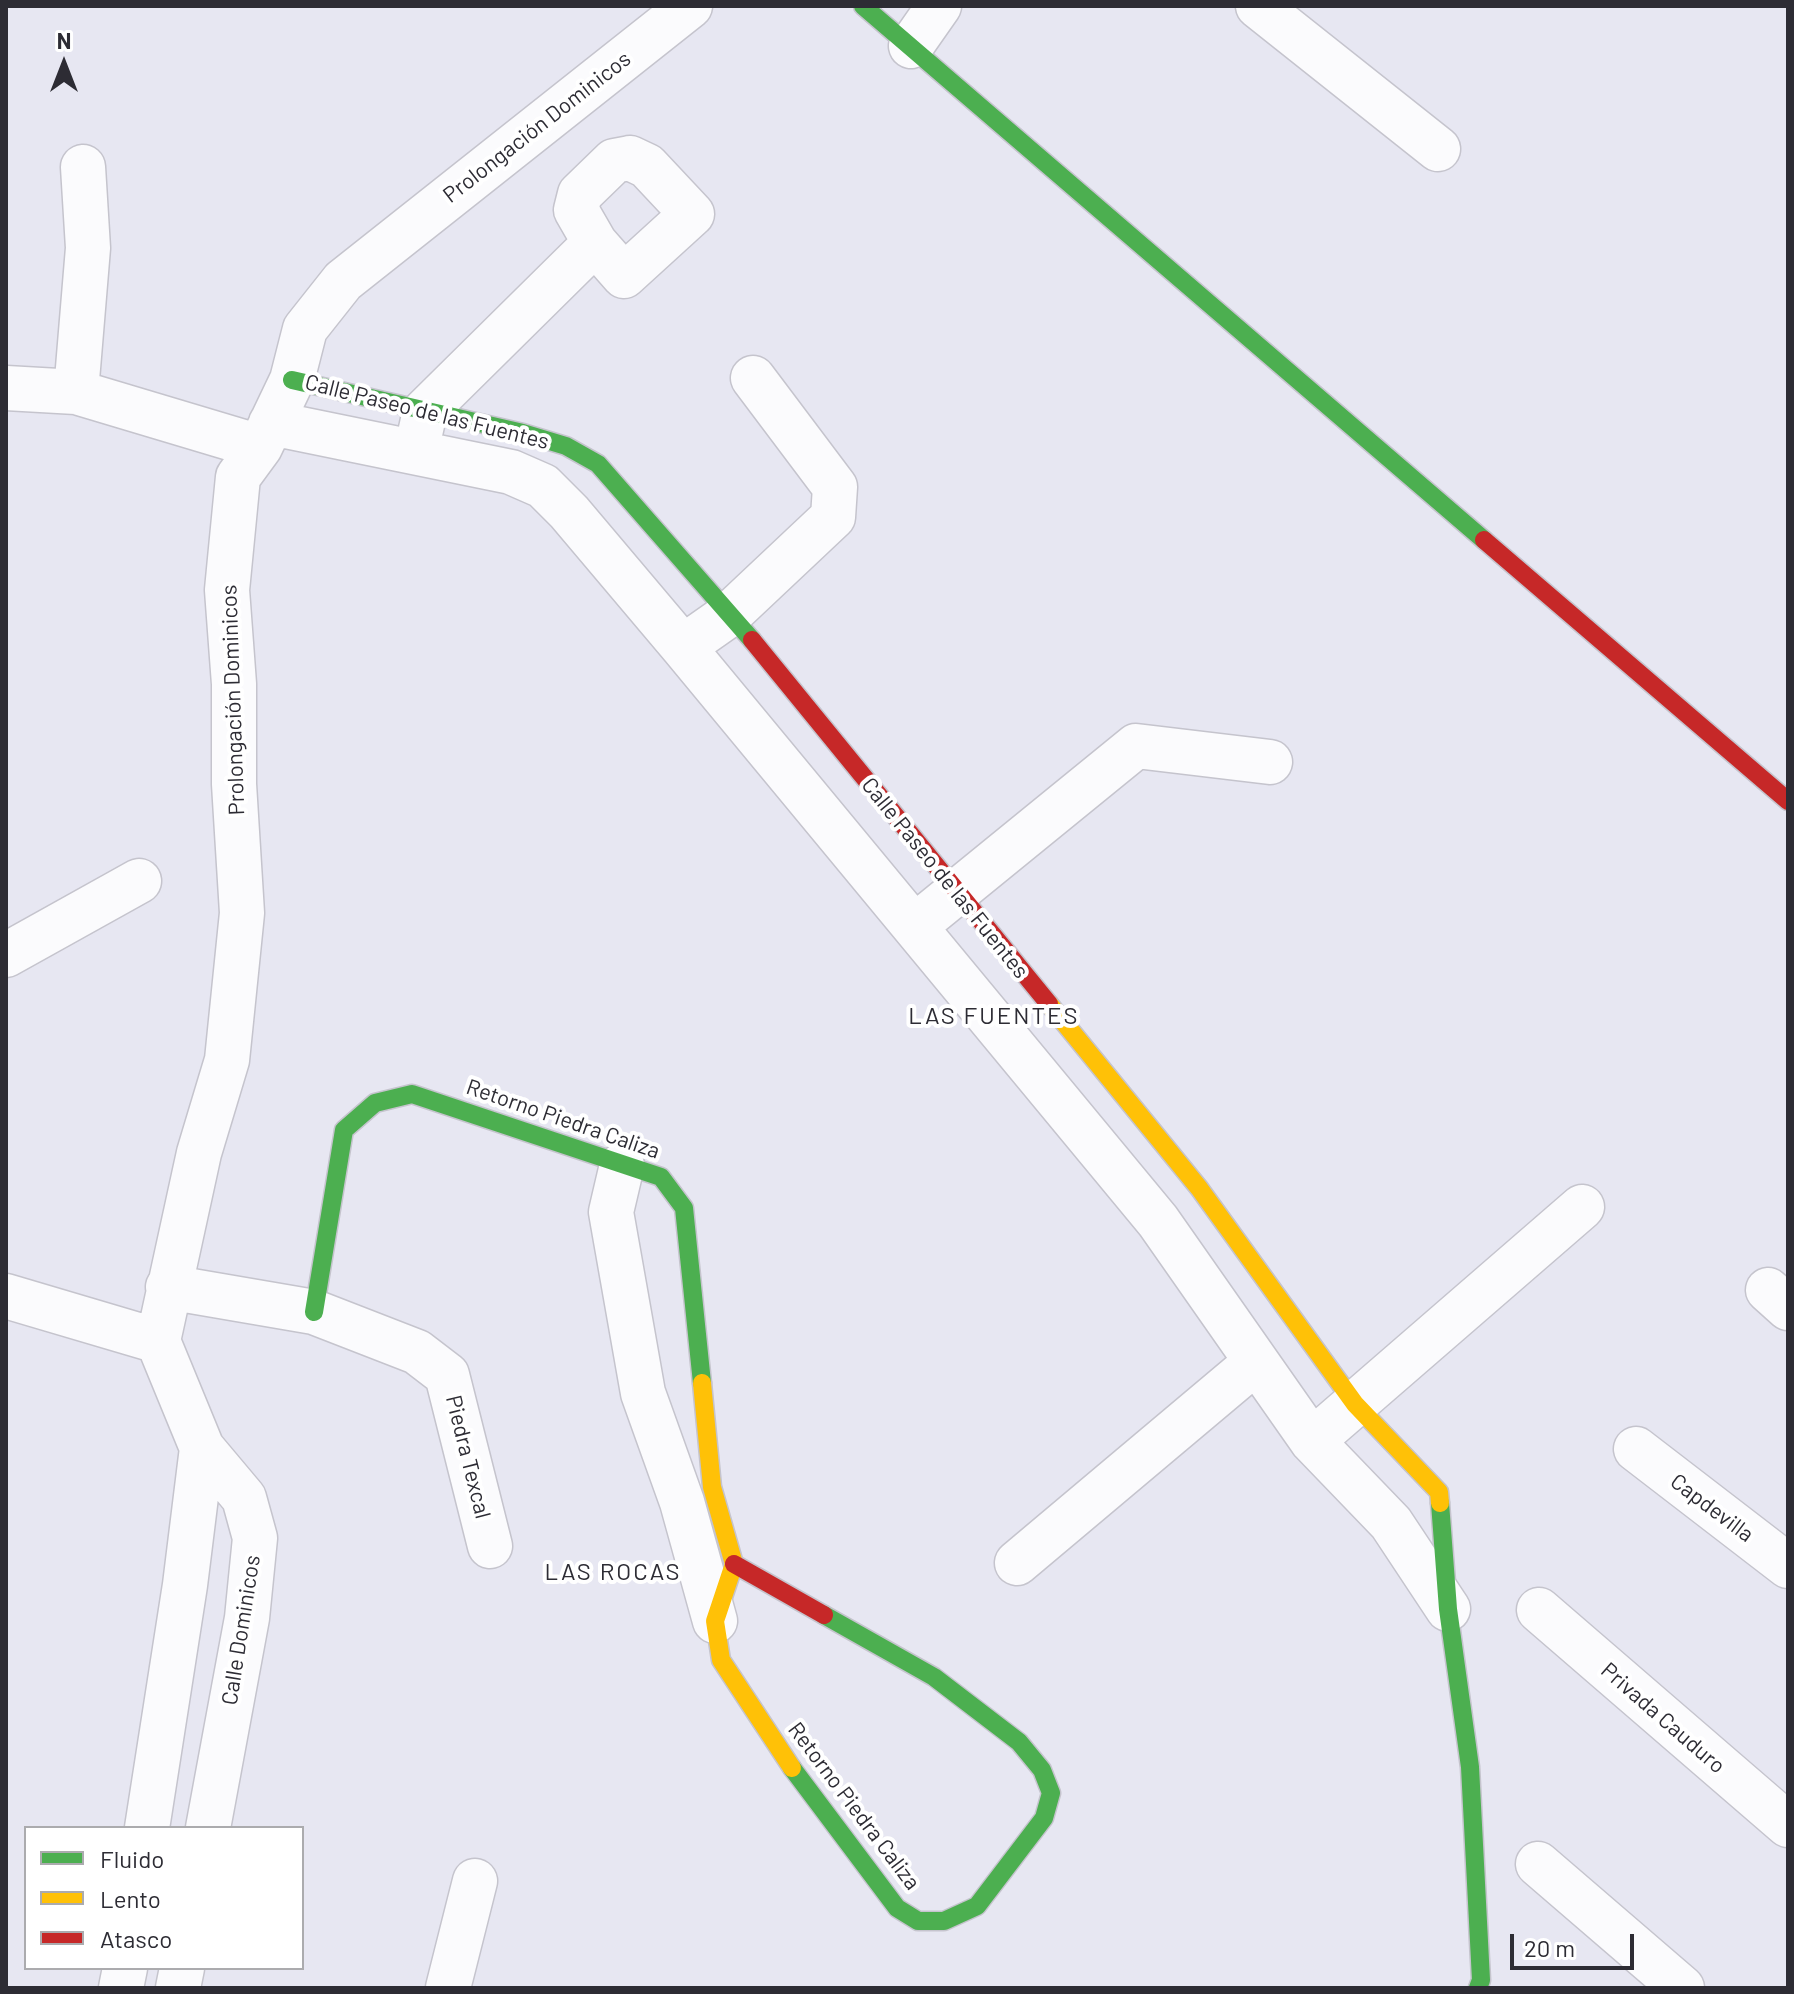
<!DOCTYPE html>
<html>
<head>
<meta charset="utf-8">
<style>
  body { margin:0 }
  #map { position:relative; width:1794px; height:1994px; overflow:hidden; background:#e7e7f2; font-family:Barlow,sans-serif }
  canvas { display:block }
  .frame { position:absolute; inset:0; border:8px solid #2d2c34; pointer-events:none }
  .legend { position:absolute; left:24px; top:1826px; width:280px; height:144px; box-sizing:border-box; background:#fff; border:2px solid #ababae; margin:0; padding:10px 14px; list-style:none; font-size:24px; color:#2d2c34 }
  .legend li { display:flex; align-items:center; gap:16px; height:40px }
  .legend b { width:40px; border:2px solid #ababae }
  .north { position:absolute; left:24px; top:24px; width:80px; height:80px; -webkit-text-stroke:6px #fff; paint-order:stroke; rotate:0deg; font-size:22px; font-weight:700; line-height:32px; text-align:center; color:#2d2c34 }
  .north::after { content:''; display:block; margin:auto; width:28px; height:36px; background:#2d2c34; clip-path:polygon(50% 0,100% 100%,50% 72%,0 100%) }
  .scale { position:absolute; left:1510px; top:1934px; width:124px; height:36px; box-sizing:border-box; border:4px solid #2d2c34; border-top:0; padding-left:10px; font-size:24px; line-height:28px; white-space:nowrap; color:#2d2c34; -webkit-text-stroke:6px #fff; paint-order:stroke }
</style>
</head>
<body>
<div id="map">
<canvas width="1794" height="1994"></canvas>
<div class="frame"></div>
<ul class="legend">
<li><b style="height:10px;background:#4caf50"></b>Fluido</li>
<li><b style="height:10px;background:#ffc107"></b>Lento</li>
<li><b style="height:10px;background:#c62828"></b>Atasco</li>
</ul>
<div class="north">N</div>
<div class="scale">20 m</div>
</div>
<script>
const ctx = document.querySelector('canvas').getContext('2d');
ctx.lineJoin = 'round';
const shape = rows => new Path2D(rows.map(r => 'M' + r).join(''));
function stroke(path, color, width, dash) { ctx.strokeStyle = color; ctx.lineWidth = width; ctx.lineCap = dash ? 'butt' : 'round'; ctx.setLineDash(dash || []); ctx.stroke(path); }
function drawText(font, color, halo, rows, align = 'center') {
  ctx.font = font + ' Barlow,sans-serif'; ctx.lineWidth = 8; ctx.setLineDash([]); ctx.textBaseline = 'middle'; ctx.strokeStyle = halo; ctx.fillStyle = color; for (const [text, x, y, turn = 0] of rows) {
    ctx.save(); ctx.translate(x, y); ctx.rotate((+turn || 0) * Math.PI / 180); ctx.textAlign = isNaN(turn) ? turn : align; if (halo) ctx.strokeText(text, 0, 0); ctx.fillText(text, 0, 0); ctx.restore();
  }
}
const street = shape([
  [1258,6,1438,149],
  [911,46,939,6],
  [630,158,647,166,692,214,624,276,595,243,576,210,580,194,614,161,630,158],
  [6,388,76,392,260,447],
  [76,392,88,248,83,167],
  [271,423,511,472,543,486,569,512,683,647,1158,1221,1312,1441,1391,1523,1448,1609],
  [418,443,425,411,595,243],
  [683,647,730,614,833,517,835,487,753,378],
  [915,926,1136,746,1270,762],
  [6,955,139,881],
  [622,1165,611,1212,643,1393,682,1502,715,1621],
  [168,1287,314,1312,417,1352,447,1375,490,1546],
  [1768,1290,1788,1308],
  [6,1296,158,1341],
  [158,1341,199,1153,227,1060,242,913,234,784,234,684,227,590,238,477,260,447,292,380,305,329,343,281,690,6],
  [158,1341,202,1448,244,1498,255,1538,247,1618,208,1828],
  [1312,1441,1582,1207],
  [1636,1449,1788,1566],
  [1017,1563,1256,1362],
  [1539,1610,1788,1825],
  [147,1828,185,1585,202,1448],
  [1538,1864,1682,1988],
  [121,1988,125,1968],
  [178,1988,182,1968],
  [448,1988,475,1881]
]);
const fast = shape([
  [863,6,1484,540],
  [292,380,523,433,566,446,598,464,752,640],
  [314,1312,344,1130,375,1103,412,1094,661,1177,684,1208,702,1383],
  [1440,1503,1448,1609,1470,1767,1481,1980,1478,1988],
  [792,1768,897,1908,918,1921,944,1921,977,1906,1044,1818,1051,1793,1042,1770,1019,1742,934,1677,824,1615]
]);
const slow = shape([
  [1049,1004,1199,1188,1355,1404,1439,1492,1440,1503],
  [702,1383,712,1487,734,1564,715,1621,721,1660,792,1768]
]);
const jam = shape([
  [1484,540,1788,801],
  [752,640,1049,1004],
  [734,1564,824,1615]
]);
const streetNames = [
  ["Prolongación Dominicos",537,127,-38],
  ["Calle Paseo de las Fuentes",427,412,14],
  ["Prolongación Dominicos",233,700,-92],
  ["Calle Paseo de las Fuentes",945,878,51],
  ["Retorno Piedra Caliza",563,1119,19],
  ["Piedra Texcal",468,1457,76],
  ["Capdevilla",1712,1508,37],
  ["Calle Dominicos",241,1630,-81],
  ["Privada Cauduro",1663,1718,41],
  ["Retorno Piedra Caliza",854,1806,53]
];
const neighbourhoodNames = [
  ["LAS FUENTES",994,1016],
  ["LAS ROCAS",613,1572]
];
stroke(street, '#c5c4cd', 47);
stroke(fast, '#c5c4cd', 21);
stroke(slow, '#c5c4cd', 21);
stroke(jam, '#c5c4cd', 21);
stroke(street, '#fbfbfd', 44);
stroke(fast, '#4caf50', 18);
stroke(slow, '#ffc107', 18);
stroke(jam, '#c62828', 18);
drawText('22px', '#2d2c34', '#fff', streetNames);
ctx.letterSpacing = '2px';
drawText('24px', '#2d2c34', '#fff', neighbourhoodNames);
ctx.letterSpacing = '0px';
</script>
</body>
</html>
